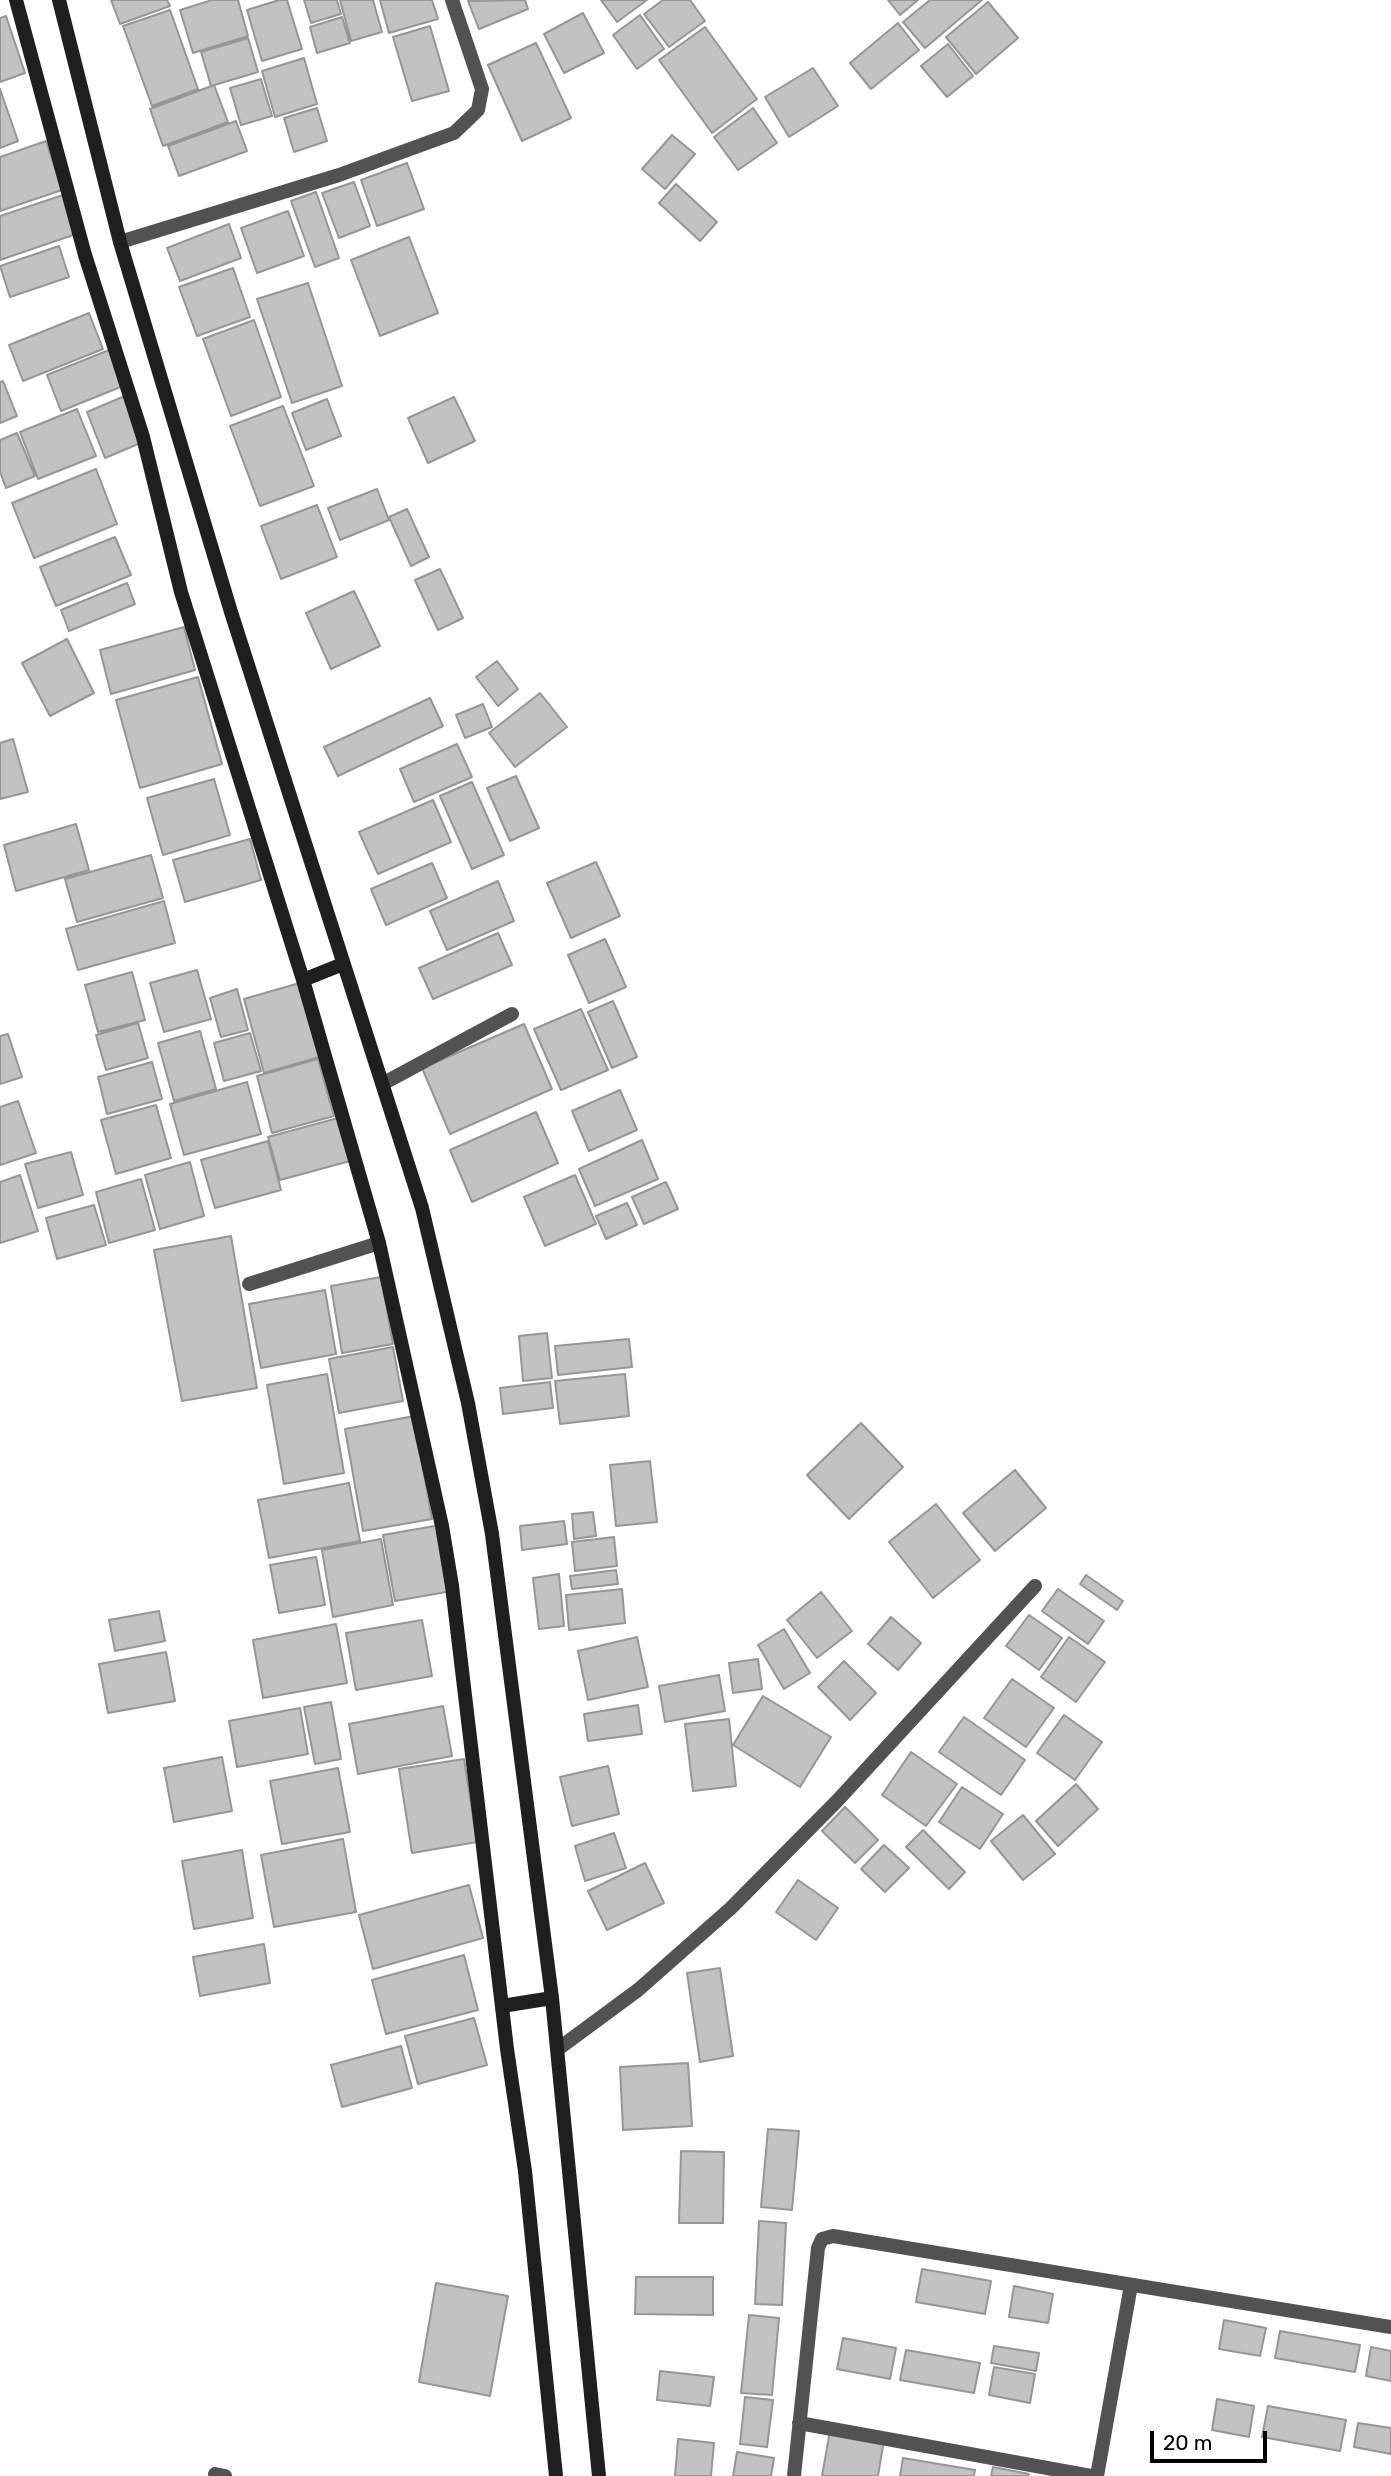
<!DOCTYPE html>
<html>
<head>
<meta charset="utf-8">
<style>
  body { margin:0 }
  #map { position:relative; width:1391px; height:2476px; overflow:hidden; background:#fff; font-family:Rubik,sans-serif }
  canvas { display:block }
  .scale { position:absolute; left:1150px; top:2431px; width:117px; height:32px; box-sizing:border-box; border:4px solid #000; border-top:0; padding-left:9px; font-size:21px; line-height:24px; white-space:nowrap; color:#000; -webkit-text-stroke:5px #fff; paint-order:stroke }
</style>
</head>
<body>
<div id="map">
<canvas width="1391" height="2476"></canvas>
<div class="scale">20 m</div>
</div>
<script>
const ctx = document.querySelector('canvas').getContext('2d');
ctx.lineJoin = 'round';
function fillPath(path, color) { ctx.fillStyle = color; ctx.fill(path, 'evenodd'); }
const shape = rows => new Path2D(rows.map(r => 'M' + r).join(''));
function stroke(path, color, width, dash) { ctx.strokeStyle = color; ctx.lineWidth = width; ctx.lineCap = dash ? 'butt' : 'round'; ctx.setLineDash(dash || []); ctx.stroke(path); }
const building = shape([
  [111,0,167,0,170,6,120,24,111,0],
  [212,0,238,0,248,36,193,53,180,10,212,0],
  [279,0,287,0,302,49,262,61,247,10,279,0],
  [304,0,337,0,341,14,311,23,304,0],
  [340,0,373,0,382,32,351,41,340,0],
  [380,0,432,0,438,19,389,33,380,0],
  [525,0,528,9,479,29,468,1,525,0],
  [601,0,647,0,617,22,601,0],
  [663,0,690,0,705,21,669,47,644,14,663,0],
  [888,0,918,0,900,15,888,0],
  [930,0,982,0,925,48,903,22,930,0],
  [988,2,1018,38,976,74,946,37,988,2],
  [170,10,198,89,152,106,123,26,170,10],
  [583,13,604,53,564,73,544,34,583,13],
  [640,15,664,49,637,69,613,35,640,15],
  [6,16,25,73,0,82,0,18,6,16],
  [342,17,350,43,317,53,310,27,342,17],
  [898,23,919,50,871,89,850,63,898,23],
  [430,26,449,91,412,101,393,37,430,26],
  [705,27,757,99,712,133,659,60,705,27],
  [248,38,258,72,211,86,201,52,248,38],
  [536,43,571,118,522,141,488,65,536,43],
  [948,44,973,76,947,97,921,66,948,44],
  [304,58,317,104,275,117,262,71,304,58],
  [813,68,838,106,789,137,765,97,813,68],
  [261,79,272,116,241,125,230,88,261,79],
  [214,85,228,122,163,146,150,109,214,85],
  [0,89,18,141,0,148,0,89],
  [317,108,327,141,294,152,284,118,317,108],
  [753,108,777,143,738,170,714,137,753,108],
  [236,121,247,151,179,176,168,146,236,121],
  [672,135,695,154,665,189,642,169,672,135],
  [46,141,62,190,0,211,0,157,46,141],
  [407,163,424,209,377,226,361,180,407,163],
  [354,182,370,226,339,238,322,193,354,182],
  [676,184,717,222,700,241,659,203,676,184],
  [316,192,339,258,315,267,291,201,316,192],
  [66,194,79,233,0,260,0,216,66,194],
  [288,211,304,256,257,273,241,228,288,211],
  [229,224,241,258,180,281,167,248,229,224],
  [409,237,438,313,380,336,351,260,409,237],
  [59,246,69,277,10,297,0,266,59,246],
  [233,268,250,317,197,336,179,287,233,268],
  [308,283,342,386,292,403,257,299,308,283],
  [89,313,103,349,23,381,9,345,89,313],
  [254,320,281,397,231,416,203,339,254,320],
  [109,350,123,386,61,411,47,375,109,350],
  [3,381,17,416,0,423,0,382,3,381],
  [125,396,143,442,105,458,87,412,125,396],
  [454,397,475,441,428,463,408,418,454,397],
  [327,399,341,436,306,450,292,413,327,399],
  [283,406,314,486,260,506,230,426,283,406],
  [77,409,96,456,38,479,20,432,77,409],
  [17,433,35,476,6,488,0,472,0,440,17,433],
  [96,469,117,524,34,558,12,503,96,469],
  [377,489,389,520,340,540,328,508,377,489],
  [317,505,337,557,281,579,261,526,317,505],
  [407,509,429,557,411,566,389,517,407,509],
  [115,537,131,575,56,606,40,567,115,537],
  [440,569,463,618,438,630,415,580,440,569],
  [127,583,135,604,69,631,61,610,127,583],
  [354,591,380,646,331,669,306,613,354,591],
  [184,627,195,670,111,694,100,650,184,627],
  [67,639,94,693,50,716,22,663,67,639],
  [497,661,518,689,498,706,476,677,497,661],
  [198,677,222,764,140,788,116,700,198,677],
  [540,693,567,727,515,767,489,733,540,693],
  [430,698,443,726,338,776,324,747,430,698],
  [483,704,492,727,465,738,456,715,483,704],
  [13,739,28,792,0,799,0,743,13,739],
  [457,744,472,777,414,802,400,769,457,744],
  [516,776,539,828,510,841,487,788,516,776],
  [214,779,230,835,163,855,147,798,214,779],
  [472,782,504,855,472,869,440,796,472,782],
  [433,800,451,842,378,874,359,832,433,800],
  [76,824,89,870,16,891,4,845,76,824],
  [250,839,261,880,185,902,173,860,250,839],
  [151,855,163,898,77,922,65,879,151,855],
  [596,862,620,916,571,938,547,883,596,862],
  [432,863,447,898,386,925,371,889,432,863],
  [498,881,514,921,447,950,430,911,498,881],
  [164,901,175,943,78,970,66,929,164,901],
  [498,933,512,965,433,999,419,968,498,933],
  [605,939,626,987,589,1003,568,955,605,939],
  [197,970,211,1019,164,1032,150,983,197,970],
  [132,972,145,1020,98,1032,85,985,132,972],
  [303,982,323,1056,264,1073,244,999,303,982],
  [237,989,248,1030,221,1037,210,998,237,989],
  [613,1001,637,1057,612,1068,588,1012,613,1001],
  [581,1009,608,1070,561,1090,534,1029,581,1009],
  [138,1023,148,1058,106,1070,96,1035,138,1023],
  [524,1024,552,1089,450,1134,422,1068,524,1024],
  [200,1031,216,1089,174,1101,158,1043,200,1031],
  [250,1033,261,1071,224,1081,214,1043,250,1033],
  [8,1034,22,1077,0,1084,0,1036,8,1034],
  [318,1059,334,1116,272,1133,257,1076,318,1059],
  [152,1062,162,1099,107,1114,98,1077,152,1062],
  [247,1082,261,1134,184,1155,170,1104,247,1082],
  [620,1090,637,1130,589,1151,572,1111,620,1090],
  [18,1101,36,1153,0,1165,0,1107,18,1101],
  [156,1105,171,1158,116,1174,101,1120,156,1105],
  [536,1112,558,1163,472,1202,450,1150,536,1112],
  [338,1118,350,1161,280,1180,268,1137,338,1118],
  [642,1140,658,1179,595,1206,579,1169,642,1140],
  [268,1141,281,1190,215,1208,201,1160,268,1141],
  [71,1152,83,1195,38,1208,25,1164,71,1152],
  [190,1162,204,1216,160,1229,145,1175,190,1162],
  [20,1175,38,1231,0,1243,0,1182,20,1175],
  [575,1175,596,1224,545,1246,524,1197,575,1175],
  [141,1179,155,1230,109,1243,96,1192,141,1179],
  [666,1182,678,1209,644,1224,632,1197,666,1182],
  [627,1203,637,1225,606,1239,596,1216,627,1203],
  [94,1205,106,1245,57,1259,46,1218,94,1205],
  [231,1236,257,1388,182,1401,154,1250,231,1236],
  [381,1277,393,1344,342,1353,331,1286,381,1277],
  [325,1290,336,1354,261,1368,249,1304,325,1290],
  [547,1333,552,1378,523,1381,519,1336,547,1333],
  [629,1339,632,1367,558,1375,555,1346,629,1339],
  [393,1347,403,1401,339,1413,329,1359,393,1347],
  [327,1374,344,1473,284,1484,267,1385,327,1374],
  [625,1374,629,1416,560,1424,555,1381,625,1374],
  [550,1382,553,1408,503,1414,500,1388,550,1382],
  [414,1416,432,1519,363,1531,345,1429,414,1416],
  [861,1423,903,1467,849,1519,807,1475,861,1423],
  [650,1461,657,1522,616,1526,610,1465,650,1461],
  [1015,1470,1046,1508,995,1551,963,1513,1015,1470],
  [349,1483,360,1541,269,1558,258,1500,349,1483],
  [936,1504,980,1560,933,1598,889,1542,936,1504],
  [593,1512,596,1536,574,1539,572,1514,593,1512],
  [564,1521,567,1544,522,1550,520,1526,564,1521],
  [440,1525,452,1591,395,1601,383,1535,440,1525],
  [614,1537,617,1566,575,1571,572,1542,614,1537],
  [381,1539,393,1605,333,1617,322,1550,381,1539],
  [316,1557,325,1605,279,1613,270,1565,316,1557],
  [616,1570,618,1584,572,1589,570,1576,616,1570],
  [559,1574,564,1626,539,1629,533,1578,559,1574],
  [1086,1575,1123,1601,1117,1610,1080,1584,1086,1575],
  [622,1589,625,1623,569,1630,566,1595,622,1589],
  [1058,1589,1104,1621,1088,1644,1042,1611,1058,1589],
  [821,1592,852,1631,817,1658,787,1620,821,1592],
  [159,1611,165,1641,115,1651,109,1620,159,1611],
  [1029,1615,1062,1638,1039,1670,1006,1646,1029,1615],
  [891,1617,921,1643,898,1670,868,1644,891,1617],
  [422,1620,432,1676,356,1690,346,1633,422,1620],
  [336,1624,347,1683,263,1698,253,1640,336,1624],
  [784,1629,810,1673,784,1689,758,1645,784,1629],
  [637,1637,648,1687,588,1700,578,1651,637,1637],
  [1069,1637,1105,1662,1076,1702,1041,1677,1069,1637],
  [166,1652,175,1701,108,1713,99,1664,166,1652],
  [758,1659,762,1689,733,1693,729,1663,758,1659],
  [844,1661,876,1693,850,1720,818,1687,844,1661],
  [719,1675,725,1711,665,1722,659,1686,719,1675],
  [1012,1679,1054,1708,1026,1747,984,1718,1012,1679],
  [763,1696,831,1737,800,1787,733,1745,763,1696],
  [331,1702,341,1759,315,1764,304,1707,331,1702],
  [638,1705,642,1734,588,1741,584,1714,638,1705],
  [443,1706,452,1756,358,1774,349,1724,443,1706],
  [300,1708,308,1754,237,1767,229,1721,300,1708],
  [1064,1715,1102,1742,1075,1780,1037,1753,1064,1715],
  [964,1717,1025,1760,1001,1795,939,1752,964,1717],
  [729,1719,736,1786,693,1791,685,1724,729,1719],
  [911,1752,957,1784,926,1826,882,1795,911,1752],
  [222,1757,232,1811,174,1822,164,1768,222,1757],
  [464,1759,477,1842,412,1853,399,1769,464,1759],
  [608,1766,619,1814,572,1826,560,1777,608,1766],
  [338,1768,350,1832,282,1844,270,1781,338,1768],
  [1076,1784,1098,1809,1058,1846,1036,1821,1076,1784],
  [962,1787,1003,1814,980,1849,939,1822,962,1787],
  [845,1807,878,1840,855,1863,822,1831,845,1807],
  [1023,1815,1055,1854,1023,1880,991,1841,1023,1815],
  [923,1830,965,1872,949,1889,906,1847,923,1830],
  [614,1833,626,1868,585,1881,575,1846,614,1833],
  [343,1839,356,1912,274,1927,261,1855,343,1839],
  [884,1845,909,1868,885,1892,861,1869,884,1845],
  [242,1850,253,1918,194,1929,182,1861,242,1850],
  [645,1863,664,1903,607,1930,588,1891,645,1863],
  [798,1880,838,1908,816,1940,776,1912,798,1880],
  [469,1885,483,1938,373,1969,359,1915,469,1885],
  [264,1944,270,1983,200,1996,193,1957,264,1944],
  [464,1955,478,2010,386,2034,372,1980,464,1955],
  [720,1968,733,2056,700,2062,687,1973,720,1968],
  [474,2018,487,2065,418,2084,405,2036,474,2018],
  [401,2046,412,2088,342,2107,331,2065,401,2046],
  [688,2063,692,2126,623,2130,620,2067,688,2063],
  [768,2129,799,2131,792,2210,761,2207,768,2129],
  [681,2151,724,2152,723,2223,679,2223,681,2151],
  [759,2221,786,2223,782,2305,755,2304,759,2221],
  [922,2269,991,2281,985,2314,916,2302,922,2269],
  [636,2277,713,2277,713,2315,635,2314,636,2277],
  [436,2283,508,2296,490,2396,419,2382,436,2283],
  [1014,2286,1053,2294,1048,2323,1009,2317,1014,2286],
  [749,2315,779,2318,772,2395,741,2393,749,2315],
  [1224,2320,1266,2328,1260,2356,1219,2349,1224,2320],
  [1280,2331,1360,2345,1355,2372,1275,2358,1280,2331],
  [843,2338,896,2348,890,2379,837,2369,843,2338],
  [994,2346,1039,2353,1036,2371,991,2363,994,2346],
  [1371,2347,1391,2351,1391,2381,1366,2376,1371,2347],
  [906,2350,980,2363,974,2393,900,2380,906,2350],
  [994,2367,1035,2374,1030,2403,989,2395,994,2367],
  [660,2371,714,2377,710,2406,657,2400,660,2371],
  [745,2397,773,2400,767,2447,740,2444,745,2397],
  [1217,2399,1254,2406,1249,2437,1212,2430,1217,2399],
  [1268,2406,1346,2420,1340,2451,1262,2437,1268,2406],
  [1358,2423,1391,2428,1391,2454,1354,2447,1358,2423],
  [830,2431,884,2440,878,2476,822,2476,830,2431],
  [678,2439,714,2443,711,2476,675,2476,678,2439],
  [737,2452,774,2458,771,2476,733,2476,737,2452],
  [903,2458,975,2470,974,2476,900,2476,903,2458],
  [993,2467,1029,2474,1028,2476,991,2476,993,2467]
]);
const lane = shape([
  [215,2474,225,2476]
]);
const street = shape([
  [120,242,339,175,454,133,478,110,482,89,452,0],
  [384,1083,512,1014],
  [249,1284,379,1243],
  [558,2049,638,1990,731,1908,837,1801,1035,1586],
  [799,2423,1091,2476],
  [794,2476,818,2248,822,2239,833,2236,1391,2327],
  [1097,2476,1131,2285]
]);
const secondary = shape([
  [16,0,85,255,143,437,181,592,303,980,379,1243,442,1526,452,1586,507,2049,525,2171,556,2476],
  [59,0,120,242,231,612,422,1208,468,1403,492,1534,552,1998,599,2476],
  [303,980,343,964],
  [502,2006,552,1998]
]);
fillPath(building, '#c2c2c2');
stroke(building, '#969696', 2);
stroke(lane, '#525252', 14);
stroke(street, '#525252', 14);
stroke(secondary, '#1f1f1f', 14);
</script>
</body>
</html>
